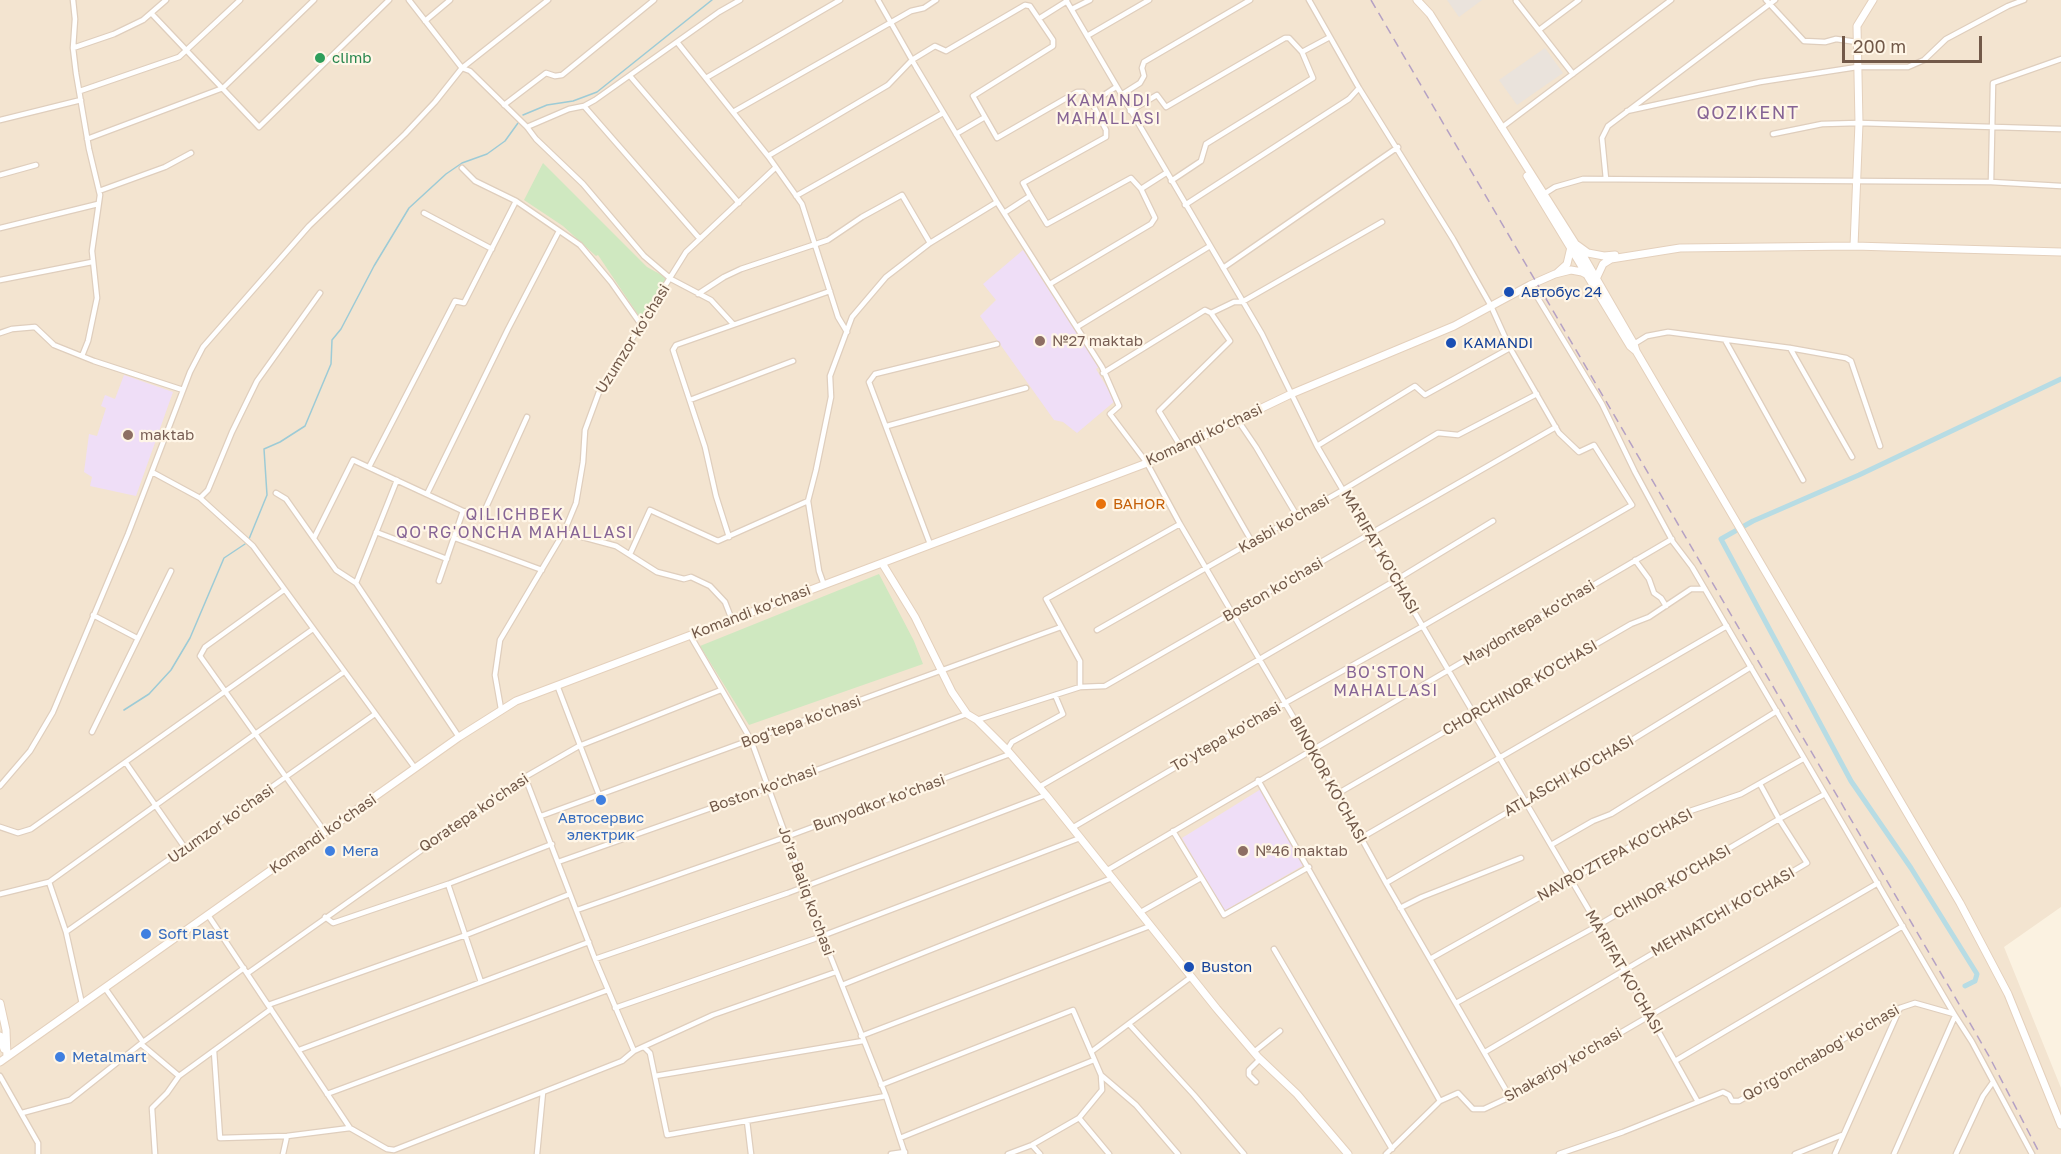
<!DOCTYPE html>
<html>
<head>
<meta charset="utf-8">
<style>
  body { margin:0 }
  #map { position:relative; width:2061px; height:1154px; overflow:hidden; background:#fbf2e1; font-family:"Golos Text",sans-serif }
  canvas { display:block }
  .scale { position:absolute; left:1842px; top:36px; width:140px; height:27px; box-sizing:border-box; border:3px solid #725949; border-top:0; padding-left:8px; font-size:18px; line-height:21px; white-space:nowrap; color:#725949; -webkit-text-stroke:4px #fff6e7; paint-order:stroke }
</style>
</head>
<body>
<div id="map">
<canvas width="2061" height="1154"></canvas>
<div class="scale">200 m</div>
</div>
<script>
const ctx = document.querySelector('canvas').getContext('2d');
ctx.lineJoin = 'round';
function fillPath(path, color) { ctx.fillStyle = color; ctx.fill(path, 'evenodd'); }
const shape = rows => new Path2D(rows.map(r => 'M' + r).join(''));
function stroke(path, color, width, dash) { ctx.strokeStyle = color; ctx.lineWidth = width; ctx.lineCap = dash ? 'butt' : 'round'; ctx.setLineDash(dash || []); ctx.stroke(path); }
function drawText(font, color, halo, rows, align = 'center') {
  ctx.font = font + ' "Golos Text",sans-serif'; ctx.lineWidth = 4.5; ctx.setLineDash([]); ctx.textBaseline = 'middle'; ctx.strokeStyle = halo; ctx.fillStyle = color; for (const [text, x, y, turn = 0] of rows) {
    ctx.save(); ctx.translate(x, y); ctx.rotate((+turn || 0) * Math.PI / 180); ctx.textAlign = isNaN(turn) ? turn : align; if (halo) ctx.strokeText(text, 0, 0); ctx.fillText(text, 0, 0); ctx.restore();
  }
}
const residential = shape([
  [0,0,2061,0,2061,907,2004,947,2061,1088,2061,1154,0,1154]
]);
const industrial = shape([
  [1447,0,1482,0,1459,17],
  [1545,48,1563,73,1517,105,1499,80]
]);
const education = shape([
  [1023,250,1099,367,1096,369,1115,401,1077,433,1063,422,1054,420,980,316,996,300,983,284],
  [124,375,173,392,136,496,90,486,92,477,84,472,89,434,97,436,106,408,101,406,105,395,115,399],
  [1261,789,1304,865,1224,911,1182,838]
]);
const green = shape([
  [543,163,647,267,667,278,641,319,598,255,596,256,563,226,524,200],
  [879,574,914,641,923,664,749,725,700,646]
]);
const stream = shape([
  [523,115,547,105,573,101,597,92,712,0],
  [249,539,267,495,264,449,280,442,305,426,331,364,332,340,341,329,374,266,409,208,446,174,462,163,487,154,505,141,518,123],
  [124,710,149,694,171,670,190,638,224,558,245,544]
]);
const canal = shape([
  [1965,986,1975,981,1977,974,1911,868,1851,781,1721,539,1753,521,1859,475,2061,379]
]);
const street = shape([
  [73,0,75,19,73,48,76,73,89,149,100,195,92,251,97,298,88,341,82,356],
  [409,0,462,68,470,71,527,127,536,139,583,184,644,256,671,279,711,300,733,324],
  [878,0,916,67,997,202,1102,367,1119,406,1110,414,1147,463,1180,524,1312,749,1386,883,1510,1097],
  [1066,0,1262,334,1317,446,1624,970,1698,1102],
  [1766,0,1804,41,1825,42,1836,39,1857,42],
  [1516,1,1573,74],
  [1072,9,1090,0],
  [152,14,259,127,389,0],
  [1040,18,1067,1],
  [425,21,450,0],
  [1539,30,1579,0],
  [1087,36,1149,0],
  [677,42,768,156,802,204,838,317,847,332],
  [73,48,114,34,143,20,166,0],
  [1302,52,1330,37],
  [630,76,739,203],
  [706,78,840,0],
  [80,91,179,57,240,0],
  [1121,95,1140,83,1144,76,1142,68,1144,62,1250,0],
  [1092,103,1116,87],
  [504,105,546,73,555,76,562,75,654,0],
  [584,106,700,239],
  [1130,111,1157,95,1166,107,1285,38,1289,38,1302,52,1313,78,1206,144,1201,161,1171,181],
  [1627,111,1760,82,1857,67,1908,67,1924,60,1946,39,2008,6,2024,0],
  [733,112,911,11,924,8,936,0],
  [0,120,81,100],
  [527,127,569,109,584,106,595,100,719,12,740,0],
  [1501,128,1671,0],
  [956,134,985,117],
  [1773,134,1822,124,1859,123,2061,129],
  [87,139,223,88,314,0],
  [768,156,888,85,912,60,935,46,946,51,1025,5,1030,6,1053,40,1053,46,973,96,997,138,1077,92,1083,92,1092,103,1106,130,1106,137,1023,183,1030,196,1047,224,1131,178,1141,189,1155,218,1151,224,1050,284],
  [462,168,475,181,516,201,580,245,611,282,642,326],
  [0,175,36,165],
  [1606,179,1602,138,1608,126,1775,0],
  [1991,182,1993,83,2061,59],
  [1141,189,1166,173],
  [99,191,165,167,191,153],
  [1544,194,1555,187,1583,179,1991,182,2061,186],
  [796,196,943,113],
  [1185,205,1349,99,1359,88],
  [424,213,492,249],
  [1004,213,1030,196],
  [0,228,98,204],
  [1223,268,1398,147],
  [0,280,92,262],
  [1530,285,1602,404,1635,472,1673,542,1692,567,1954,1014,1972,1042,2032,1154],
  [698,294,724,277,741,269,828,240,862,217,902,195,930,243],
  [1077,327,1210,246],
  [0,333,12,329,35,327,54,345,94,361,183,390],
  [1725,340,1803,480],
  [1634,344,1647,336,1668,332,1790,348,1846,358,1851,361,1880,446],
  [1790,348,1852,457],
  [1103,373,1205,310,1211,313,1234,302,1242,302,1382,222],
  [690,400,793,361],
  [1237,419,1256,447,1297,516],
  [887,426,1026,388],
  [1194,441,1252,542],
  [1317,446,1415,386,1425,395,1510,348],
  [1181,447,1159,411,1230,341,1211,313],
  [369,467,455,301,464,303,516,201],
  [152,472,200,498,253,546,415,768],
  [276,493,286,499,336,570,356,583,459,737],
  [427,494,508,329,559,231],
  [200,498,208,490,232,432,257,381,320,293],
  [376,532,447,559],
  [564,532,616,546,657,572,684,579,691,577,710,586,725,602,732,620],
  [729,537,716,496,705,447,673,350,676,345,830,291],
  [314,538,353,460,463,511,483,514,527,417],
  [455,538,542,570],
  [930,544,869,382,875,374,997,344],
  [630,554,650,510,718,541,808,501],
  [1635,560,1649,579,1654,593,1661,598,1666,606],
  [439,581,463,511],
  [356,583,397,480],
  [824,585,819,571,808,501,816,470,831,397,830,376,852,317,886,277,930,243,997,202],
  [284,590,205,647,200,656,325,832],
  [93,615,137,638],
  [1097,630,1343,490,1438,433,1458,435,1537,394],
  [690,635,751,740,822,935,886,1096,905,1154],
  [557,685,599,795],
  [1080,687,1080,661,1046,599,1180,524],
  [501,709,495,675,500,640,564,532,576,503,583,462,585,430,599,392,686,252,775,168],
  [977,720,1080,687,1105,686,1556,427],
  [92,732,171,571],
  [1007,750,1012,742,1063,714,1055,695],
  [126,763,185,848],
  [525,777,595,959,634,1051],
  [1258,780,1440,1101],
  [0,786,30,751,53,712,128,534,190,372,203,347,309,226,405,134,435,102,462,68,548,0],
  [1039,787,1396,580,1493,521],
  [1337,794,1631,624,1649,617,1691,589,1705,589],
  [541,816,1061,627],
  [0,827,18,833,31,829,313,629],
  [1072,828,1285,703,1423,626,1632,505,1594,445,1579,452,1559,433,1510,348,1491,306,1453,239,1359,88,1309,0],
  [1173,831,1224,915,1309,867],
  [1361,838,1727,626],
  [1551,845,1593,821,1611,814,1777,711],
  [558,862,768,788,967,714],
  [1106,871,1672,539],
  [49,882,66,932,82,1004],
  [1386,883,1632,740,1751,667],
  [448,884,481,982],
  [0,894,49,882,255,734,344,672],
  [1400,908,1422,897,1521,858],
  [577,910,786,837,1010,754],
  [1139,913,1201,878],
  [208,915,350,1128,387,1149,394,1150,543,1092],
  [325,917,333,923,448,884,552,844],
  [66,932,375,714],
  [1274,949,1392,1149],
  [595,959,788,893,1046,795],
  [1430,959,1642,840,1681,814,1741,794,1803,759],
  [248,973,525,777,579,746,721,690],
  [842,985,1112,878],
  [105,988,143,1042],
  [1456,1003,1597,926,1779,819,1825,794],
  [268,1005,466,935,570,894],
  [615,1008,814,939,1080,838],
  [1129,1024,1194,1095,1244,1154],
  [861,1036,1150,926],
  [141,1044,179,1076],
  [644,1047,650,1053,667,1135,886,1096],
  [299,1050,589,942],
  [214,1051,220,1138,287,1136,350,1128],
  [1091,1052,1191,977],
  [1254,1052,1280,1031],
  [1485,1052,1807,863,1779,819,1760,784],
  [1675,1061,1903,926],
  [1101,1075,1136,1105,1178,1154],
  [0,1076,38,1143,38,1154],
  [655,1076,863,1041],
  [1256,1082,1249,1075,1249,1070,1260,1059],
  [881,1085,1073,1010,1101,1075,1102,1090,1079,1118,1032,1145,1008,1154],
  [327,1094,608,990],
  [22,1113,70,1100,143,1042,244,968],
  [1079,1118,1109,1154],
  [747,1121,751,1154],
  [900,1138,1094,1060],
  [1032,1145,1040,1154],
  [155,1154,152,1108,167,1093,179,1076,271,1009],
  [283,1154,287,1136],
  [537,1154,543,1092,622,1061,634,1051,713,1015,836,972],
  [891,1154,905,1152],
  [1386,1154,1440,1101,1458,1093,1473,1109,1484,1109,1510,1097,1878,883],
  [1559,1154,1623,1132,1723,1092,1729,1095,1732,1101,1739,1101,1884,1015,1900,1008,1915,1003,1954,1014],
  [1795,1154,1842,1135],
  [1835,1154,1900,1008],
  [1894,1154,1955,1016],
  [1956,1154,1983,1096,1993,1082]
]);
const secondary = shape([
  [1417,0,1430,14,1585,259,1634,344,1636,351,1960,903,2008,994,2061,1125],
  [1527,176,1630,346,1636,351],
  [1577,245,1588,253,1604,256,1615,255],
  [1854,246,1859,123,1857,26,1873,0],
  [1557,273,1567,264,1571,247],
  [1596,279,1603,264,1611,259,1680,248,1854,246,2061,252],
  [882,563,915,617,952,692,967,714,977,720,1007,750,1046,795,1217,1009,1258,1057,1297,1094,1348,1154],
  [0,1003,6,1030,7,1057],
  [0,1036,4,1049],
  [0,1062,459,737,516,701,1147,463,1291,394,1454,326,1530,285,1555,274,1571,270,1582,272,1588,275]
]);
const rail = shape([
  [1371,0,1952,992,1990,1058,2040,1154]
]);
const markers = [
  [320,58,6,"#2e9e5b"],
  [1509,292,6,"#1a4fb4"],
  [1040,341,6,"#8d6e63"],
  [1451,343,6,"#1a4fb4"],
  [128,435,6,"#8d6e63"],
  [1101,504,6,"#e8710a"],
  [601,800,6,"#3f7fe0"],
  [330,851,6,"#3f7fe0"],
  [1243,851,6,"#8d6e63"],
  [146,934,6,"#3f7fe0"],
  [1189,967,6,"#1a4fb4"],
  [60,1057,6,"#3f7fe0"]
];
const leisureNames = [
  ["climb",332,58]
];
const transitNames = [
  ["Автобус 24",1521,292],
  ["KAMANDI",1463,343],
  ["Buston",1201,967]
];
const streetNames = [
  ["Uzumzor ko'chasi",633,339,-58],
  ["Komandi ko‘chasi",1204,435,-25],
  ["Kasbi ko'chasi",1284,524,-30],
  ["MA'RIFAT KO'CHASI",1380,552,60],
  ["Boston ko'chasi",1273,590,-30],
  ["Komandi ko‘chasi",751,612,-21],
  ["Maydontepa ko'chasi",1529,623,-31],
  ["CHORCHINOR KO'CHASI",1520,688,-30],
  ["Bog'tepa ko'chasi",801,722,-20],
  ["To'ytepa ko'chasi",1226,737,-30],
  ["ATLASCHI KO'CHASI",1569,776,-30],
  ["BINOKOR KO'CHASI",1328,780,61],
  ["Boston ko'chasi",763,789,-20],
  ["Bunyodkor ko'chasi",879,803,-20],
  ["Qoratepa ko'chasi",474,813,-34],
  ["Uzumzor ko'chasi",221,824,-35],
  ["Komandi ko‘chasi",323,834,-35],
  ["NAVRO'ZTEPA KO'CHASI",1615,855,-29],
  ["CHINOR KO'CHASI",1672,882,-30],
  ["Jo'ra Baliq ko'chasi",806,891,70],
  ["MEHNATCHI KO'CHASI",1723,912,-30],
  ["MA'RIFAT KO'CHASI",1624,972,60],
  ["Qo'rg'onchabog' ko'chasi",1821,1053,-30],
  ["Shakarjoy ko'chasi",1563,1065,-30]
];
const educationNames = [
  ["№27 maktab",1052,341],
  ["maktab",140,435],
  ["№46 maktab",1255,851]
];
const foodNames = [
  ["BAHOR",1113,504]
];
const shopNames = [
  ["Автосервис",601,818,"center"],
  ["электрик",601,835,"center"],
  ["Мега",342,851],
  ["Soft Plast",158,934],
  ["Metalmart",72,1057]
];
const neighbourhoodNames = [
  ["KAMANDI",1109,101],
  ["MAHALLASI",1109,119],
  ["QILICHBEK",515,515],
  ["QO'RG'ONCHA MAHALLASI",515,533],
  ["BO'STON",1386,673],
  ["MAHALLASI",1386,691]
];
const quarterNames = [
  ["QOZIKENT",1748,113]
];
fillPath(residential, '#f3e4d0');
fillPath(industrial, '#eae3dc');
fillPath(education, '#efdef7');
fillPath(green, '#cfe8c0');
stroke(stream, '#9dcbd6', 1.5);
stroke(canal, '#b7dce4', 5);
stroke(street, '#dfcebd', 7);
stroke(secondary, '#e4d0bc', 9);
stroke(street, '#fff', 4.5);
stroke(secondary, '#fff', 7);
stroke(rail, '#b5a1c4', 1.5, [9, 6]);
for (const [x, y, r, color] of markers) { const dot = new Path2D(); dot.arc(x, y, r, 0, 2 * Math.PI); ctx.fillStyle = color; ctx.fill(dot); stroke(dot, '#fff6e7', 2); }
drawText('15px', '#27864d', '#fff6e7', leisureNames, 'left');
drawText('15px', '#164399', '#fff6e7', transitNames, 'left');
drawText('15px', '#725949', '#fff6e7', streetNames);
drawText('15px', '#785e54', '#fff6e7', educationNames, 'left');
drawText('15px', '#c56008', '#fff6e7', foodNames, 'left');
drawText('15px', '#366cbe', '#fff6e7', shopNames, 'left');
ctx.letterSpacing = '1.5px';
drawText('16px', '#866495', '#fff6e7', neighbourhoodNames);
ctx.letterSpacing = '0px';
ctx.letterSpacing = '1.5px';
drawText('18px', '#866495', '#fff6e7', quarterNames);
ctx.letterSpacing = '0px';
</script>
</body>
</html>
